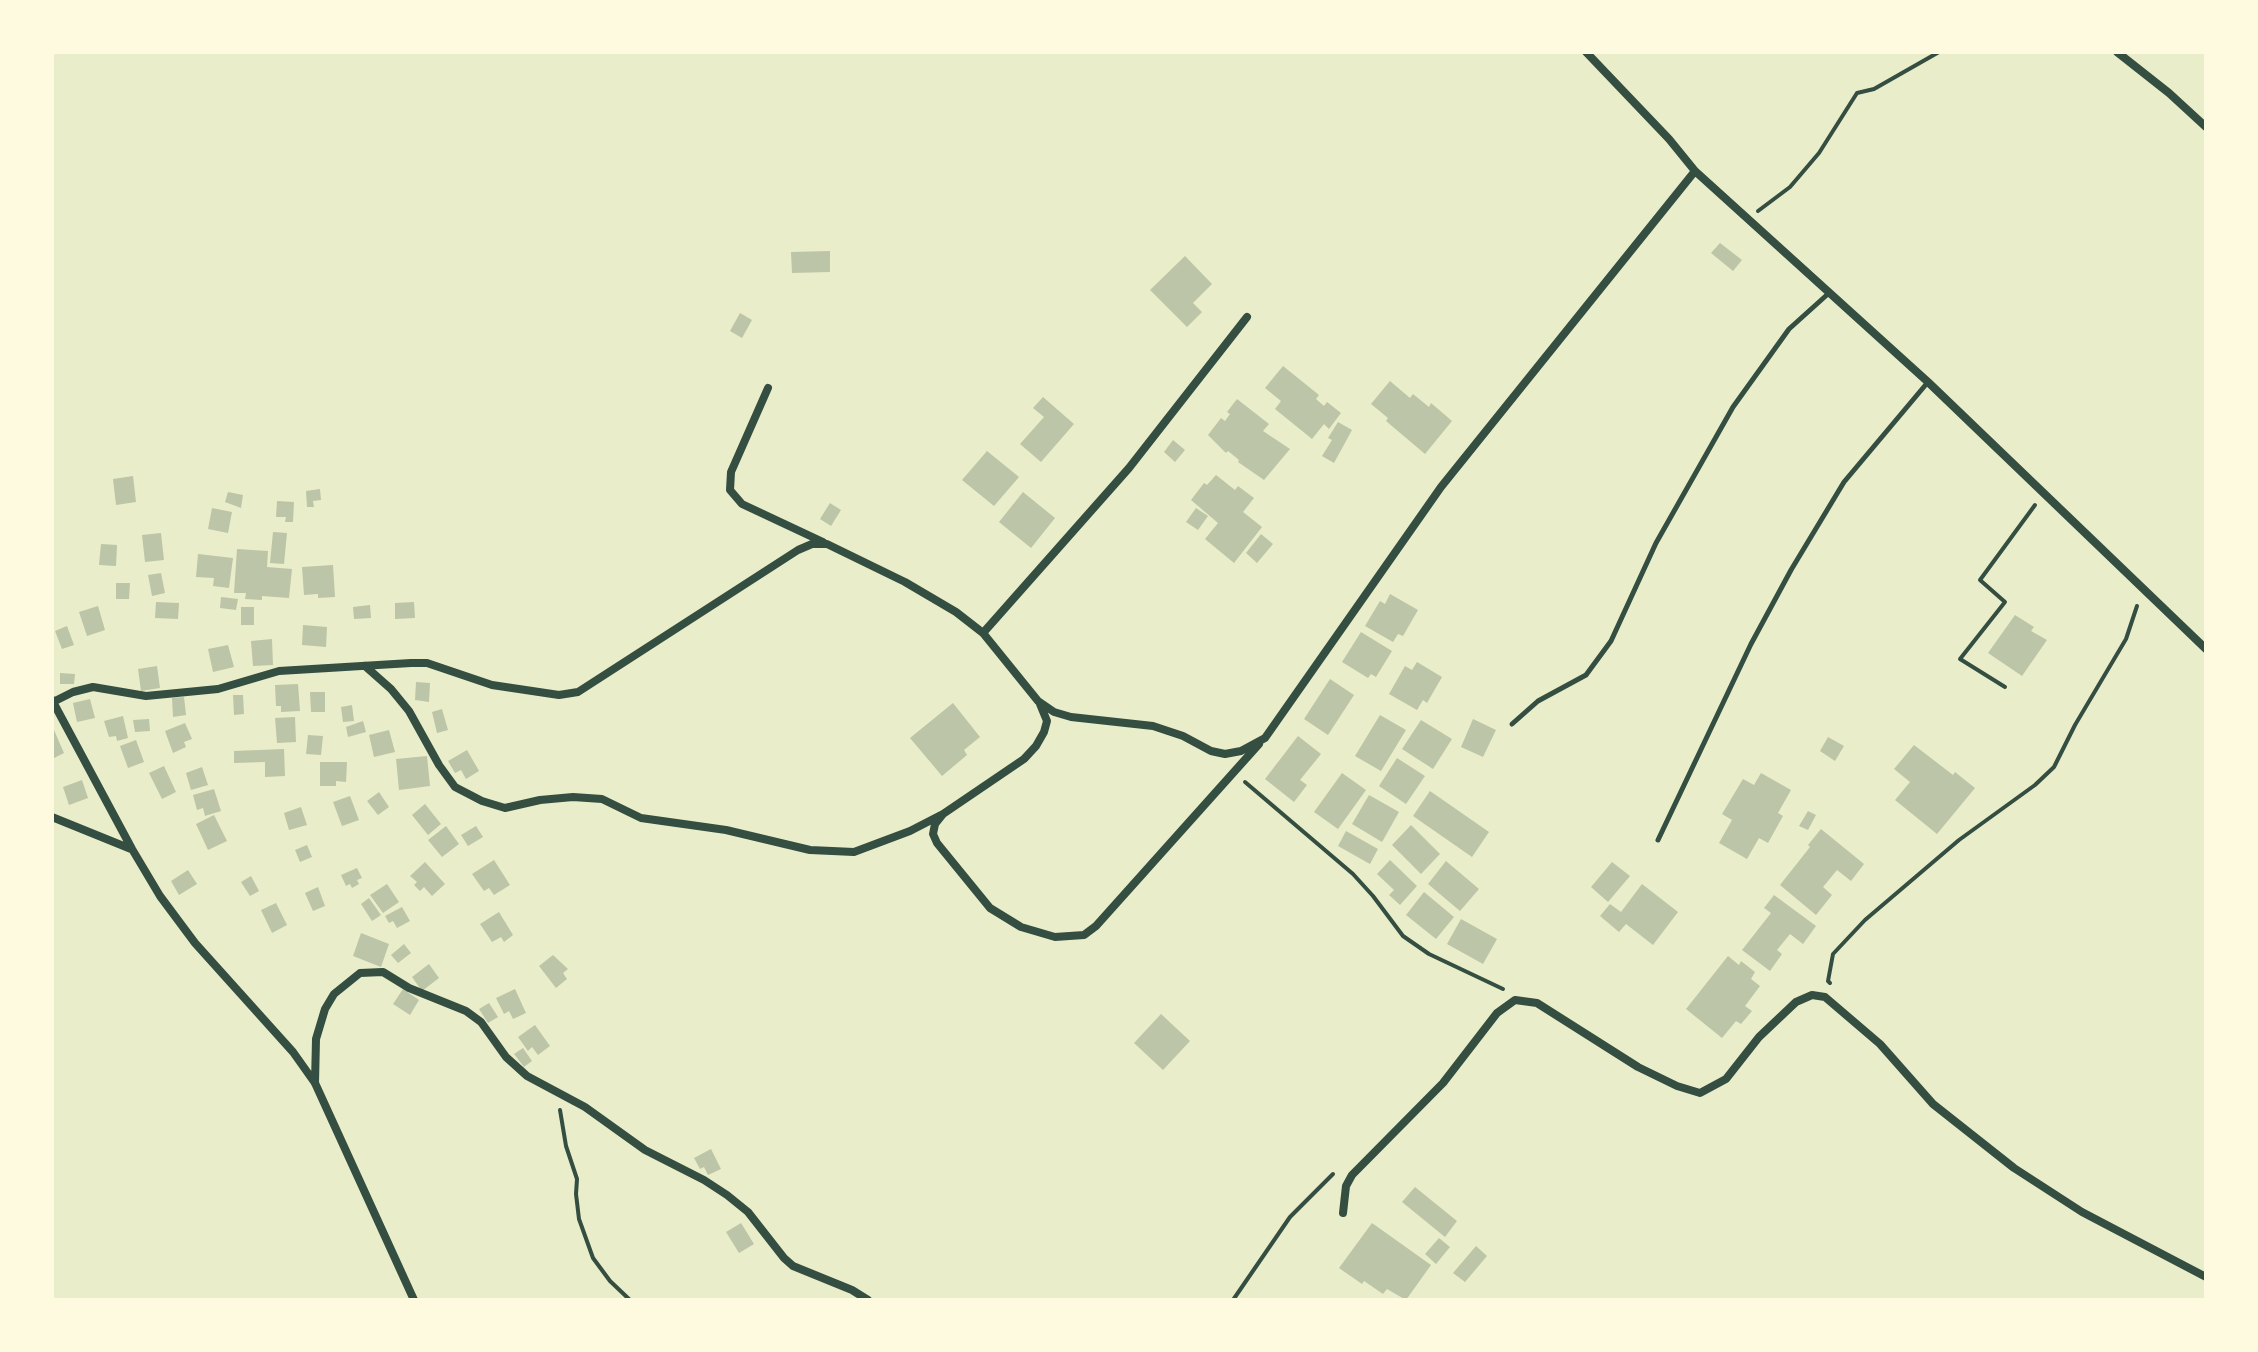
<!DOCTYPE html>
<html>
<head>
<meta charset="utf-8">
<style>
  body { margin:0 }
  #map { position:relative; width:2258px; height:1352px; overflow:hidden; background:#e9edc9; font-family:"IBM Plex Sans",sans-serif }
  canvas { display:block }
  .frame { position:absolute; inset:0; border:54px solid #fefae0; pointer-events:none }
</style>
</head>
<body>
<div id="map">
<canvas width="2258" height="1352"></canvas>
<div class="frame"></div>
</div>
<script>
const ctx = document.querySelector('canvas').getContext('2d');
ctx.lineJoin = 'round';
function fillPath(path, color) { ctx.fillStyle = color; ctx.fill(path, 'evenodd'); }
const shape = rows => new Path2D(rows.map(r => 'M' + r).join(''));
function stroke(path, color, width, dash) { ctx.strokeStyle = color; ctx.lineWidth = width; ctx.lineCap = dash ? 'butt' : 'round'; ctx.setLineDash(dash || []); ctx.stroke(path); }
const building = shape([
  [1720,243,1742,260,1733,271,1711,253],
  [830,251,830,272,792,273,791,252],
  [1185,256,1212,284,1193,303,1202,312,1187,327,1150,290],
  [740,313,752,320,742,338,730,331],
  [1283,366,1319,395,1316,399,1324,406,1327,402,1341,413,1329,429,1324,424,1312,439,1275,409,1281,401,1265,388],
  [1390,381,1410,398,1413,394,1429,407,1431,403,1452,421,1425,454,1386,421,1388,418,1371,404],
  [1043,397,1074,424,1041,462,1020,444,1044,417,1033,408],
  [1237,399,1269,424,1263,431,1290,449,1264,480,1238,462,1239,460,1228,451,1226,453,1208,435,1221,418,1225,421,1230,414,1227,412],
  [1338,422,1352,430,1334,463,1322,456,1332,440,1328,438],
  [1173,440,1185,450,1175,462,1164,452],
  [987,451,1019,477,994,506,962,480],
  [1216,475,1235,490,1238,486,1254,498,1243,512,1262,527,1234,563,1205,539,1218,523,1191,500,1204,483,1207,485],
  [133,476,136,502,116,505,113,479],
  [320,489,321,500,313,501,314,507,307,507,306,491],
  [228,492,243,495,241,508,225,502],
  [1023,492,1055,518,1031,548,999,522],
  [277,501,294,502,293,522,285,522,286,517,276,517],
  [830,503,841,510,831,526,820,519],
  [212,508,232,512,228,533,208,529],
  [1196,508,1208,516,1198,530,1186,522],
  [273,532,287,533,284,564,270,563],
  [161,533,164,560,145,562,142,535],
  [1261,534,1273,544,1257,563,1246,553],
  [101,544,117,545,116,566,99,565],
  [237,549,268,551,267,567,292,569,289,598,262,596,262,600,245,599,246,593,234,593],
  [198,554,233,558,229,588,213,586,214,578,196,577],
  [333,565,335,597,318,598,318,594,304,595,302,567],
  [161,573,165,593,152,596,148,575],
  [116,583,130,583,129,599,116,599],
  [1390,594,1418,610,1403,636,1398,634,1393,642,1365,626,1380,601,1385,604],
  [221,597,238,599,236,610,220,608],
  [156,602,179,603,178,619,155,618],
  [414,602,415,618,395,619,395,603],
  [370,605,371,618,354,619,353,607],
  [98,606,105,630,87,636,79,612],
  [241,607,254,607,254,625,241,625],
  [2015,615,2034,627,2031,631,2047,640,2022,676,1988,653],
  [303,625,327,627,326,647,302,645],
  [67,626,74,645,62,649,55,631],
  [1361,632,1392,651,1376,677,1371,674,1368,678,1342,662],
  [272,639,273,665,253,666,251,641],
  [228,645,234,667,213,672,208,649],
  [1417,662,1442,677,1427,703,1423,700,1417,710,1389,694,1405,666,1412,670],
  [157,666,160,688,141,691,138,669],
  [60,673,75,674,74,684,60,684],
  [1330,679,1354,695,1328,735,1304,719],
  [416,682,430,683,429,702,415,700],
  [298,684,300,711,281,712,281,706,276,706,275,685],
  [310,692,325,692,325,712,311,712],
  [233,695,243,695,244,714,234,715],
  [184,697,186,715,173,717,172,698],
  [90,699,95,718,77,722,73,703],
  [953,703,980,737,964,750,967,755,942,776,910,738],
  [352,705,354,721,343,722,341,707],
  [442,709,448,730,437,733,432,712],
  [1380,715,1406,730,1381,771,1355,756],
  [123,716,128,738,117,741,116,736,109,737,104,721],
  [295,717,296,742,277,743,275,718],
  [149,719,150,731,135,732,133,720],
  [1473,719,1496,730,1483,757,1461,747],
  [1421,720,1452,739,1433,769,1402,749],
  [363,721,366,732,348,737,346,727],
  [185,723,192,739,184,742,186,747,173,753,165,731],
  [54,730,64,753,52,759,52,731],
  [389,730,395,752,374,757,369,735],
  [308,735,323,736,321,755,306,754],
  [1298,736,1321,754,1300,780,1307,785,1294,802,1265,779],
  [1828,737,1844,746,1835,761,1820,751],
  [136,740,144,762,128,768,120,746],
  [1914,745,1953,775,1955,772,1975,788,1937,834,1895,800,1910,782,1894,769],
  [284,749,285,776,265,777,265,762,234,763,234,751],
  [467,750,479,771,466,779,461,770,455,773,448,761],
  [427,756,430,786,399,790,396,759],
  [1397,758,1425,776,1406,804,1379,786],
  [320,762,347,762,346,782,336,781,336,786,320,786],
  [164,766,176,792,162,799,149,773],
  [202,767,208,785,191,790,186,773],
  [1342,773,1366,790,1338,829,1314,812],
  [1761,773,1791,790,1778,813,1783,816,1768,843,1759,838,1747,859,1719,843,1732,820,1722,814,1743,779,1754,785],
  [82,780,88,798,69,805,63,787],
  [214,789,221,811,205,816,203,808,197,810,193,795],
  [1430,791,1489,832,1472,857,1413,816],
  [379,792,389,807,378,815,367,801],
  [1369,795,1399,812,1382,842,1352,824],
  [350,796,359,820,342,826,333,802],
  [425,804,441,824,428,835,412,815],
  [301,807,307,825,289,830,284,813],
  [1808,811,1816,815,1808,830,1799,826],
  [214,815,227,841,208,850,196,824],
  [1411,825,1440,854,1421,874,1392,845],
  [446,826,459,844,442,857,428,840],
  [476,826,483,837,468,846,461,835],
  [1821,829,1864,864,1851,881,1837,870,1823,887,1832,895,1816,915,1780,885,1810,847,1808,845],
  [1346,831,1378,849,1370,864,1338,846],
  [307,845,312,857,300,862,295,850],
  [494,860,510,885,494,895,489,888,484,891,472,874],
  [1390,860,1417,886,1400,905,1389,895,1394,890,1377,874],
  [1446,861,1479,889,1460,911,1428,884],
  [425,862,445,884,432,896,424,887,420,891,414,885,417,882,410,876],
  [1612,862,1630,876,1608,902,1591,887],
  [357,868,362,878,357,880,359,884,352,888,350,884,346,886,341,875],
  [188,870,197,884,179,895,171,881],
  [251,876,259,891,250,896,241,882],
  [387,884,399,902,383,913,370,895],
  [1642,884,1678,912,1653,945,1626,924,1619,932,1600,916,1610,904,1621,912],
  [318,887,325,906,313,911,305,893],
  [1424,892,1454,917,1436,939,1406,915],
  [1774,895,1816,926,1803,944,1790,934,1777,950,1782,954,1770,971,1742,950,1771,913,1764,908],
  [369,898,381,915,372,921,361,904],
  [276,903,287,925,272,933,261,910],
  [402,907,410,921,397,928,393,921,389,923,385,916],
  [499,912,513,935,504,942,501,937,492,942,480,924],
  [1461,919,1497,939,1483,964,1447,944],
  [361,933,389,944,381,967,353,956],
  [404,944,411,953,398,963,391,955],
  [553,955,568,969,563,973,567,979,556,988,539,966],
  [1728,956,1739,965,1741,961,1755,972,1751,979,1760,986,1745,1006,1752,1011,1741,1024,1736,1021,1722,1038,1686,1009],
  [429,964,439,978,422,991,412,977],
  [403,989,419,1000,410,1015,393,1004],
  [515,989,526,1013,513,1019,509,1011,504,1014,496,998],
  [489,1003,498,1017,488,1023,479,1009],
  [1161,1014,1190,1041,1163,1070,1134,1043],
  [535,1025,550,1046,538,1055,532,1047,528,1051,518,1037],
  [523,1048,532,1061,524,1067,514,1054],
  [711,1149,721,1169,708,1175,704,1167,700,1169,694,1158],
  [1415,1187,1457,1221,1445,1237,1402,1202],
  [741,1223,754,1244,739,1253,726,1232],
  [1372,1223,1431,1265,1406,1300,1387,1289,1383,1294,1364,1281,1362,1284,1339,1268],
  [1439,1238,1450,1247,1436,1264,1425,1254],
  [1476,1246,1487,1256,1465,1282,1453,1273]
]);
const path = shape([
  [1758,211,1790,187,1819,153,1857,93,1874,89,1939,52],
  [2005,687,1960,659,2005,602,1980,580,2035,505],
  [1245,782,1353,874,1373,896,1403,936,1429,954,1503,989],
  [1830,983,1828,981,1833,954,1865,920,1959,840,2035,785,2054,767,2075,725,2126,639,2137,606],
  [560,1110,566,1146,577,1179,576,1194,579,1219,593,1258,610,1281,630,1300],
  [1233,1300,1290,1217,1333,1174]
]);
const service = shape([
  [1512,724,1538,701,1586,675,1611,641,1656,543,1733,407,1789,329,1829,293],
  [1658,840,1751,644,1791,570,1844,482,1928,382]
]);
const minor = shape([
  [1586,52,1669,139,1695,171,1928,382,2206,649],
  [2117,52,2169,93,2206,127],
  [768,388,731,472,730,490,742,504,823,542],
  [983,633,1129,468,1247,317],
  [365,666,391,689,409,711,439,765,455,787,482,801,505,808,540,800,573,797,602,799,641,818,726,830,810,850,854,852,910,831,943,814],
  [52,700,132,849,160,896,195,943,293,1052,315,1083,414,1300],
  [53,702,73,692,93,687,146,696,218,689,279,671,411,663,427,663,492,685,559,695,578,692,798,550,812,544,827,544,905,582,956,612,983,633,1038,701,1054,712,1071,717,1153,726,1183,736,1211,751,1225,754,1241,751,1265,738,1441,487,1695,171],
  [1040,704,1047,721,1044,732,1036,746,1024,759,943,814,935,824,933,834,937,843,990,908,1021,927,1055,937,1084,935,1096,926,1259,744],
  [52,817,131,849],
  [315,1083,316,1039,325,1009,334,994,360,973,383,972,409,988,466,1011,481,1022,506,1057,527,1076,585,1107,645,1150,704,1180,727,1195,748,1212,784,1258,793,1266,852,1290,868,1300],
  [1343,1213,1346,1186,1352,1175,1443,1083,1497,1013,1515,1000,1537,1003,1638,1067,1677,1086,1700,1093,1726,1079,1759,1037,1796,1002,1812,995,1825,997,1880,1044,1933,1104,2014,1168,2082,1212,2206,1277]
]);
fillPath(building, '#bcc5a7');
stroke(path, '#344e41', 4);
stroke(service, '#344e41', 5);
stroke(minor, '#344e41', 8);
</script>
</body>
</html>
